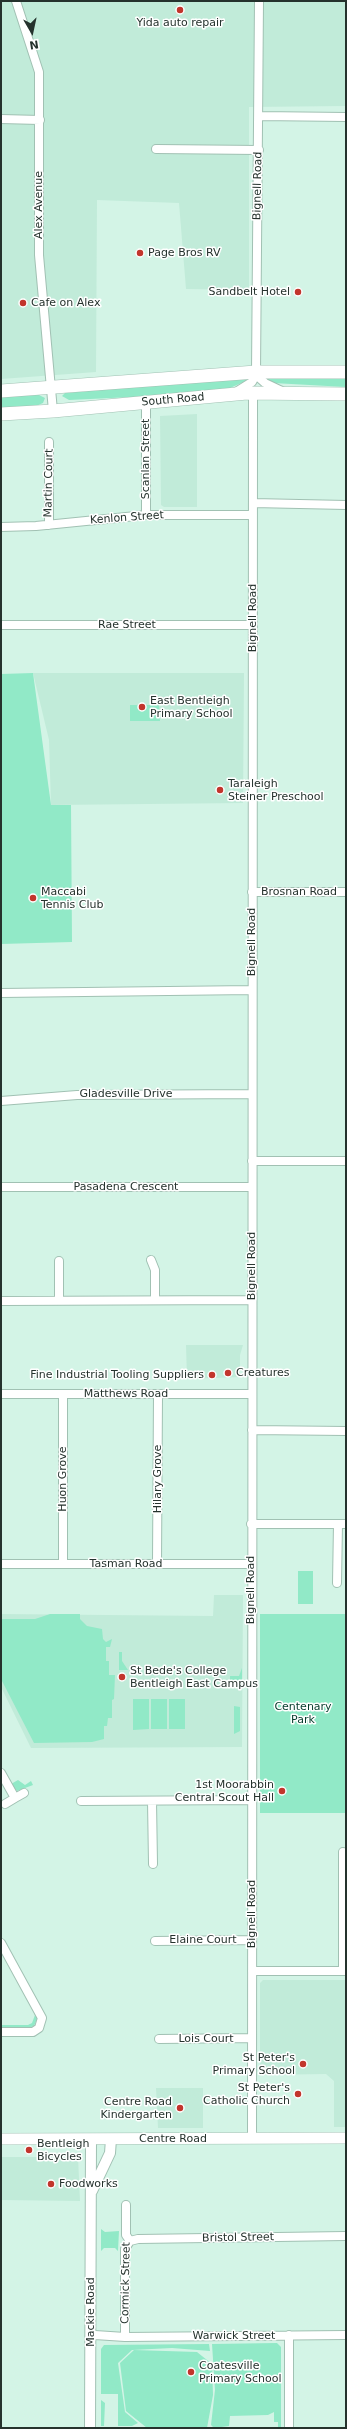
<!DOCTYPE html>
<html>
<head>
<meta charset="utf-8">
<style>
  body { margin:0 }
  #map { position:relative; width:347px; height:2429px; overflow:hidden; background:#d3f4e6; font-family:"DejaVu Sans",sans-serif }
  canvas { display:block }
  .frame { position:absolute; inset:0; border:2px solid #25322d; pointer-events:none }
  .north { position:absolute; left:12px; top:12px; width:40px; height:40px; -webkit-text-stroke:3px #fff; paint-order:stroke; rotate:171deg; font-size:11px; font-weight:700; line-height:16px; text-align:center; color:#25322d }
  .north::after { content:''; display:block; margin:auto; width:14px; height:18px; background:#25322d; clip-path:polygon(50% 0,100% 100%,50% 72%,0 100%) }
</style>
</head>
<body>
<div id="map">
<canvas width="347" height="2429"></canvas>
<div class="frame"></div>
<div class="north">N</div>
</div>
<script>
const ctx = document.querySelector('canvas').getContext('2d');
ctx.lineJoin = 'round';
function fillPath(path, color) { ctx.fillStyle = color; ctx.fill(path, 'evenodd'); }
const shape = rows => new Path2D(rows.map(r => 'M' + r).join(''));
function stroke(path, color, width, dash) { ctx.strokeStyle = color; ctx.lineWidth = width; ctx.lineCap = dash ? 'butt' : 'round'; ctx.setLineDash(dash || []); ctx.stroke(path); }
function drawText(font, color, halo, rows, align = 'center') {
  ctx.font = font + ' "DejaVu Sans",sans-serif'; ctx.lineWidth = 3; ctx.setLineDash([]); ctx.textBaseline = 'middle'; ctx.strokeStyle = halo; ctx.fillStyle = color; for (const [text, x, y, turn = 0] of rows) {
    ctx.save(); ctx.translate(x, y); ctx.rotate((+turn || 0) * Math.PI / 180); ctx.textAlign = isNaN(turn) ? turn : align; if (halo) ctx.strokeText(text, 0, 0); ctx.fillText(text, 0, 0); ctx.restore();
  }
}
const built = shape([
  [1,1,346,1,346,106,249,107,249,290,186,289,179,203,97,200,96,372,1,379],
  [197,414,197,507,164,507,161,505,160,416],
  [33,673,244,673,243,803,51,805,49,740],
  [186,1345,243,1345,240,1355,240,1377,187,1379],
  [214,1595,243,1595,242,1747,31,1748,1,1687,1,1614,213,1616],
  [263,1980,346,1980,346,2127,334,2127,334,2081,326,2074,260,2075,260,1983],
  [156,2088,203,2088,203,2128,158,2128],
  [1,2157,78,2157,80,2201,1,2200]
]);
const green = shape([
  [250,377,246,381,230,388,153,396,69,400,62,396,65,393],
  [346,377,346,387,273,383,264,379],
  [39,395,45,398,43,403,36,406,1,408,1,396],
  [33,673,51,805,71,805,72,942,1,944,1,674],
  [130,705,159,705,160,721,130,721],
  [298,1571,313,1571,313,1604,298,1604],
  [50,1614,80,1614,80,1619,87,1626,102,1629,103,1639,106,1642,112,1639,110,1647,106,1647,106,1661,109,1661,109,1675,115,1675,114,1699,112,1700,112,1718,108,1718,107,1726,104,1726,104,1739,92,1742,34,1743,1,1679,1,1619,35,1619],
  [260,1614,346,1614,346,1813,260,1813],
  [119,1652,122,1652,122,1661,128,1670,119,1670],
  [242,1668,242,1686,230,1686,230,1676,239,1676],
  [133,1699,149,1699,149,1729,133,1730],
  [151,1699,167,1699,167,1729,151,1729],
  [169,1699,185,1699,185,1729,169,1729],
  [234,1706,240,1707,240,1731,234,1734],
  [18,1780,25,1785,31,1781,33,1785,17,1791,11,1784],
  [27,1998,38,2017,34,2026,28,2028,1,2028,1,2025,28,2025,32,2023,35,2015],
  [101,2229,105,2232,119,2231,118,2251,115,2248,104,2248,101,2251],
  [277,2343,281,2347,281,2428,278,2428,278,2422,274,2422,274,2412,268,2415,230,2416,229,2426,214,2428,211,2425,215,2390,212,2344],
  [209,2344,210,2351,172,2348,132,2350,118,2363,125,2412,138,2423,132,2426,118,2426,118,2394,101,2394,101,2349,104,2345],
  [134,2350,197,2352,212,2364,213,2395,207,2428,147,2428,126,2411,120,2363],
  [101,2400,105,2403,104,2426,101,2426]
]);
const minor = shape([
  [16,1,39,72,39,255,53,411],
  [259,116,346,117],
  [1,119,40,120],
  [156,149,259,150],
  [256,372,259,1],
  [236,392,252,382,256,375,265,383,282,391],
  [146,403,146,515],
  [253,503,346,505],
  [49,525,49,442],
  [1,527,36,526,146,515,253,515],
  [1,625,253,625],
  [252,892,346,892],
  [1,993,252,990],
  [1,1101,77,1095,252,1094],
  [252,1161,346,1161],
  [1,1187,252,1187],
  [151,1260,155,1270,155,1300],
  [59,1261,59,1301],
  [1,1301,251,1300],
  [1,1394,252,1394],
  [252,1430,346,1431],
  [251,1524,346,1524],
  [157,1563,158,1394],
  [1,1564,251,1564],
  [63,1564,63,1395],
  [337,1583,338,1524],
  [1,1773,15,1798,5,1804],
  [15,1798,24,1793],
  [81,1801,252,1800],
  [152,1801,153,1864],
  [343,1852,343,1971],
  [155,1941,252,1940],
  [1,1943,42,2018,39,2028,33,2032,1,2032],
  [252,1971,346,1971],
  [159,2039,252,2038],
  [252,2138,253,393],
  [130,2241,138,2239,346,2236],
  [289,2335,289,2428],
  [91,2337,95,2335,125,2337,346,2335],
  [125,2337,125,2249,130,2241,126,2235,126,2205]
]);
const tertiary = shape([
  [92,2191,110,2153,111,2139],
  [90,2428,91,2139]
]);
const secondary = shape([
  [1,2139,346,2138]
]);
const trunk = shape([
  [1,391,256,372,346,372],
  [1,414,53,411,247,393,346,394]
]);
const markers = [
  [180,10,4,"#c2352c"],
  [140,253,4,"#c2352c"],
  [298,292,4,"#c2352c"],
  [23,303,4,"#c2352c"],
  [142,707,4,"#c2352c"],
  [220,790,4,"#c2352c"],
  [33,898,4,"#c2352c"],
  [228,1373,4,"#c2352c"],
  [212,1375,4,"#c2352c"],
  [122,1677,4,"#c2352c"],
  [282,1791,4,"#c2352c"],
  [303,2064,4,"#c2352c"],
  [298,2094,4,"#c2352c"],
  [180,2108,4,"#c2352c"],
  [29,2150,4,"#c2352c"],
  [51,2184,4,"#c2352c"],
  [191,2372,4,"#c2352c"]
];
const poiNames = [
  ["Yida auto repair",180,23,"center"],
  ["Page Bros RV",148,253],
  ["Sandbelt Hotel",290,292,"right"],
  ["Cafe on Alex",31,303],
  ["East Bentleigh",150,701],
  ["Primary School",150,714],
  ["Taraleigh",228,784],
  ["Steiner Preschool",228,797],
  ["Maccabi",41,892],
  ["Tennis Club",41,905],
  ["Creatures",236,1373],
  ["Fine Industrial Tooling Suppliers",204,1375,"right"],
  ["St Bede's College",130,1671],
  ["Bentleigh East Campus",130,1684],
  ["1st Moorabbin",274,1785,"right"],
  ["Central Scout Hall",274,1798,"right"],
  ["St Peter's",295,2058,"right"],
  ["Primary School",295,2071,"right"],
  ["St Peter's",290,2088,"right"],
  ["Catholic Church",290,2101,"right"],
  ["Centre Road",172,2102,"right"],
  ["Kindergarten",172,2115,"right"],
  ["Bentleigh",37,2144],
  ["Bicycles",37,2157],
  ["Foodworks",59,2184],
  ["Coatesville",199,2366],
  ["Primary School",199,2379]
];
const streetNames = [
  ["Bignell Road",258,186,-89],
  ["Alex Avenue",39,205,-90],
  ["South Road",173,400,-5],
  ["Scanlan Street",146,459,-90],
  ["Martin Court",49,483,-89],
  ["Kenlon Street",127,518,-4],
  ["Bignell Road",253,618,-90],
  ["Rae Street",127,625],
  ["Brosnan Road",299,892],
  ["Bignell Road",252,942,-90],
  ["Gladesville Drive",126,1094],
  ["Pasadena Crescent",126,1187],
  ["Bignell Road",252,1266,-90],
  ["Matthews Road",126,1394],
  ["Huon Grove",63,1479,-90],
  ["Hilary Grove",158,1479,-90],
  ["Tasman Road",126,1564],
  ["Bignell Road",251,1590,-90],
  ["Bignell Road",252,1914,-90],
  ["Elaine Court",203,1940],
  ["Lois Court",206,2039],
  ["Centre Road",173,2139],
  ["Bristol Street",238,2238,-1],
  ["Cormick Street",126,2283,-89],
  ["Mackie Road",91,2312,-90],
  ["Warwick Street",234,2336]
];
const parkNames = [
  ["Centenary",303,1707],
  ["Park",303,1720]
];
fillPath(built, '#c1ebd9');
fillPath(green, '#91e9c7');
stroke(minor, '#a1c1b3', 10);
stroke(tertiary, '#a1c1b3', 12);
stroke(secondary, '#a1c1b3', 12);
stroke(trunk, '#a1c1b3', 14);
stroke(minor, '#fff', 8);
stroke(tertiary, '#fff', 10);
stroke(secondary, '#fff', 11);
stroke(trunk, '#fff', 13);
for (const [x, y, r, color] of markers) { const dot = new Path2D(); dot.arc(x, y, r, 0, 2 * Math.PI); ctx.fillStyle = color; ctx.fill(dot); stroke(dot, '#fff', 1.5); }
drawText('11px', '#25322d', '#fff', poiNames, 'left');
drawText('11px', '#25322d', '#fff', streetNames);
drawText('11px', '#043a2a', '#fff', parkNames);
</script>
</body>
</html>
